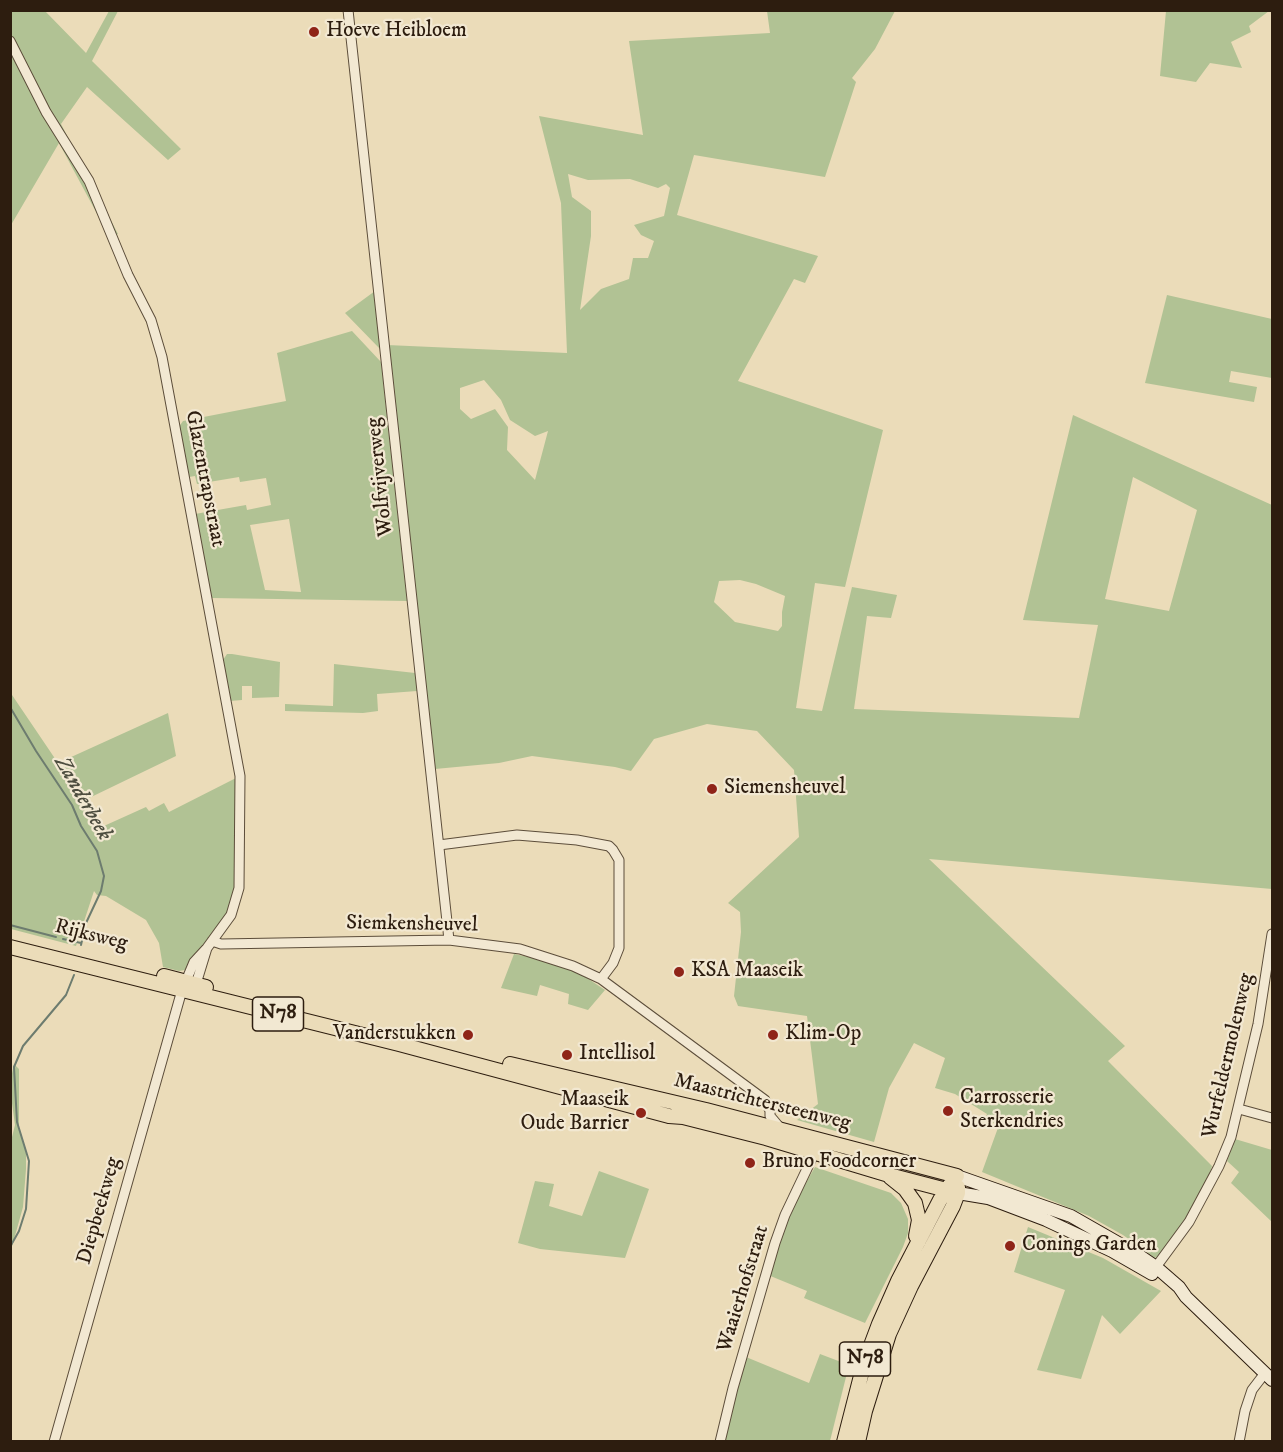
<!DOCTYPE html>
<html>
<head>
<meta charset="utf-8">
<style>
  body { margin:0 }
  #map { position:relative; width:1283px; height:1452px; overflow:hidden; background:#ebdcb9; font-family:"IM FELL DW Pica",serif }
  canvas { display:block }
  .frame { position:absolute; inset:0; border:12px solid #2d1d0f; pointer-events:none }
</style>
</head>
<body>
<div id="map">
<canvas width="1283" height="1452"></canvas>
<div class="frame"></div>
</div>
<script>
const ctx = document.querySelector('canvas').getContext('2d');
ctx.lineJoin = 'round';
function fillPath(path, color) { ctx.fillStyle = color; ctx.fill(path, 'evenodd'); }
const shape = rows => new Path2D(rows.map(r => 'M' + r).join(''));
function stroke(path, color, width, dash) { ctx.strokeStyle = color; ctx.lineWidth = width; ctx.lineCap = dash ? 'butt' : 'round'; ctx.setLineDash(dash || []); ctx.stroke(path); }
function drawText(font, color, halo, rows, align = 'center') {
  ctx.font = font + ' "IM FELL DW Pica",serif'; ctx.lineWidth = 4.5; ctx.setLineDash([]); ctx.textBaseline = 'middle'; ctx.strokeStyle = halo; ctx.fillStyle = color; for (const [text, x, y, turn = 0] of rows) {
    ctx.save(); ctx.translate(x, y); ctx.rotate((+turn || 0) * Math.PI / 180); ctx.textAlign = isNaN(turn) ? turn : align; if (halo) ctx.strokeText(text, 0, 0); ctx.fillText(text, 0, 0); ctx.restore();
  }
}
const green = shape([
  [11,11,45,11,86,53,109,11,118,11,92,61,181,149,168,160,87,87,61,124,118,234,110,238,59,143,11,225],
  [767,11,895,11,875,49,852,78,856,82,825,177,694,155,677,215,818,256,805,283,794,279,738,381,883,430,845,587,815,583,796,708,822,711,852,587,897,595,891,618,867,616,854,709,1079,718,1098,625,1023,620,1073,415,1272,505,1272,889,929,859,1125,1046,1108,1061,1212,1166,1207,1184,1187,1218,1163,1252,1155,1258,1123,1235,1089,1216,982,1172,999,1125,985,1119,987,1114,955,1094,935,1088,945,1058,914,1043,889,1088,874,1142,797,1120,818,1104,807,1016,738,1006,734,996,741,932,740,912,728,903,799,837,794,770,757,731,707,724,654,739,631,771,615,767,532,756,499,763,435,769,387,345,567,353,561,203,539,116,643,135,629,41,770,33],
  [568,174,588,180,630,179,658,188,666,184,670,188,664,216,634,225,641,235,654,241,648,258,633,258,629,279,601,289,580,310,591,236,591,211,572,197],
  [484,380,501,400,510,420,535,436,548,431,535,480,507,450,508,427,495,409,471,419,460,409,460,388],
  [1133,477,1197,510,1169,611,1105,599],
  [740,580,756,584,785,596,782,612,782,626,778,631,735,622,714,602,719,581],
  [1166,11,1166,10,1269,11,1249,26,1251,32,1231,42,1242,68,1210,63,1196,82,1160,76],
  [375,291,380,349,345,313],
  [1167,295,1272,319,1272,378,1231,371,1229,382,1257,387,1254,402,1145,383],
  [352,331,381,362,407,601,212,598,195,514,246,505,247,510,271,505,266,478,240,482,239,477,197,484,195,476,189,477,178,428,183,421,286,401,277,353],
  [289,519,301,592,265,590,250,525],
  [227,654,232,654,280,662,279,697,252,698,252,686,242,686,242,700,230,701,223,660],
  [334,664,415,673,417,691,377,694,378,711,363,713,285,711,285,704,333,706],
  [10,692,58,763,168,713,176,756,87,799,96,817,91,821,95,830,146,807,149,811,164,803,169,812,236,778,235,881,232,901,226,914,185,970,179,971,163,967,159,943,146,920,106,896,97,895,94,891,76,946,11,929],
  [514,954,550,961,575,970,605,990,588,1010,568,1004,569,994,540,985,537,996,501,988],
  [14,1064,19,1069,19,1128,26,1153,26,1169,23,1207,11,1250,10,1203,12,1198,10,1188,10,1145,15,1125,11,1096,11,1078],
  [1235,1139,1272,1150,1272,1222,1231,1183,1239,1172,1227,1161],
  [815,1167,891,1193,901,1203,908,1219,908,1233,903,1247,865,1323,804,1298,807,1291,768,1275,777,1244,795,1202],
  [599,1171,649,1189,625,1258,540,1249,518,1243,535,1181,554,1184,549,1206,582,1216],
  [1028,1227,1103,1258,1161,1291,1120,1334,1102,1315,1081,1379,1037,1370,1065,1290,1014,1272],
  [820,1354,849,1365,830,1441,723,1442,746,1357,809,1383]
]);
const stream = shape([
  [10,707,36,751,72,805,81,826,97,851,104,876,101,891,86,923,81,945],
  [10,925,56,937],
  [63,939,81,943],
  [10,1247,19,1231,26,1209,29,1161,17,1122,14,1067,23,1046,66,995,74,975]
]);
const minor = shape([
  [348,10,449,940],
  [10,41,46,112,89,181,128,275,151,320,162,357,240,776,239,888,231,915,207,948,196,984],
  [439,845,517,835,577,840,609,846,613,850,619,860,619,948,613,963,601,979],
  [212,941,221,944,449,940,520,949,573,966,601,979,765,1100,770,1111,770,1116,781,1129],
  [186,981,194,962,206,949],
  [1239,1109,1272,1118],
  [1153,1271,1189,1222,1219,1166,1231,1137,1258,1024,1272,934],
  [54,1442,182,990],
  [720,1442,733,1388,775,1243,785,1215,815,1152],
  [1239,1442,1245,1411,1252,1390,1265,1373]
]);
const secondary = shape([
  [957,1176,1071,1216,1134,1252,1156,1267,1179,1287,1186,1297,1272,1380],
  [958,1193,988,1198,1046,1220,1112,1251,1152,1274]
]);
const primary = shape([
  [10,947,399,1044,669,1116,683,1117,766,1138,889,1175,958,1193],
  [164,976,206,987],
  [510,1064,706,1110,957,1176],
  [890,1177,905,1189,915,1203,919,1220,916,1236],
  [844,1442,864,1364,879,1324,898,1281,940,1200,950,1185],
  [858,1442,865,1411,889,1334,911,1286,953,1206,958,1193,958,1187]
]);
const markers = [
  [314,32,6,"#8f2418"],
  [712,789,6,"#8f2418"],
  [679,972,6,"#8f2418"],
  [468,1035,6,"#8f2418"],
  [773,1035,6,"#8f2418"],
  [567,1055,6,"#8f2418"],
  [948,1111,6,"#8f2418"],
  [641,1113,6,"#8f2418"],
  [750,1163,6,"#8f2418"],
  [1010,1246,6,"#8f2418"]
];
const shields = [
  [278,1014,51],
  [865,1359,51]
];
const shieldNames = [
  ["N78",278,1014],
  ["N78",865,1359]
];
const poiNames = [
  ["Hoeve Heibloem",326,32],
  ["Siemensheuvel",724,789],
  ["KSA Maaseik",691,972],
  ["Vanderstukken",456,1035,"right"],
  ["Klim-Op",785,1035],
  ["Intellisol",579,1055],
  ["Carrosserie",960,1099],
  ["Sterkendries",960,1123],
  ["Maaseik",629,1101,"right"],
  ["Oude Barrier",629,1125,"right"],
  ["Bruno Foodcorner",762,1163],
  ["Conings Garden",1022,1246]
];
const streetNames = [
  ["Wolfvijverweg",381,477,-96],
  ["Glazentrapstraat",204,479,79],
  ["Siemkensheuvel",412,925,1],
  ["Rijksweg",91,936,14],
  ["Wurfeldermolenweg",1229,1056,-77],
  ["Maastrichtersteenweg",762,1103,14],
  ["Diepbeekweg",100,1211,-74],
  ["Waaierhofstraat",744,1289,-73]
];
const waterNames = [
  ["Zanderbeek",82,799,60]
];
fillPath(green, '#b1c294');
stroke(stream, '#6d7c6f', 2);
stroke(minor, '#5c4d3a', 11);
stroke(secondary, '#2d1d0f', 14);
stroke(primary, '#2d1d0f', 16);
stroke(minor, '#f2e8d2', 9);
stroke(secondary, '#f2e8d2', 12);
stroke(primary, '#ebdcb9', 14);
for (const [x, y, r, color] of markers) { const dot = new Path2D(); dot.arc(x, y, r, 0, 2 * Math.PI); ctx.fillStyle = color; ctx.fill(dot); stroke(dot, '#f2e8d2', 2); }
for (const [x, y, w] of shields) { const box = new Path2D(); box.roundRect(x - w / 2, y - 17, w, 34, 4.5); ctx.fillStyle = '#f2e8d2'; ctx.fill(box); stroke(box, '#2d1d0f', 1.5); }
drawText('bold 20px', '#2d1d0f', null, shieldNames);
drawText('21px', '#2d1d0f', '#f2e8d2', poiNames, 'left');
drawText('21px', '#2d1d0f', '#f2e8d2', streetNames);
drawText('italic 22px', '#4d4d3f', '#f2e8d2', waterNames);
</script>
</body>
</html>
